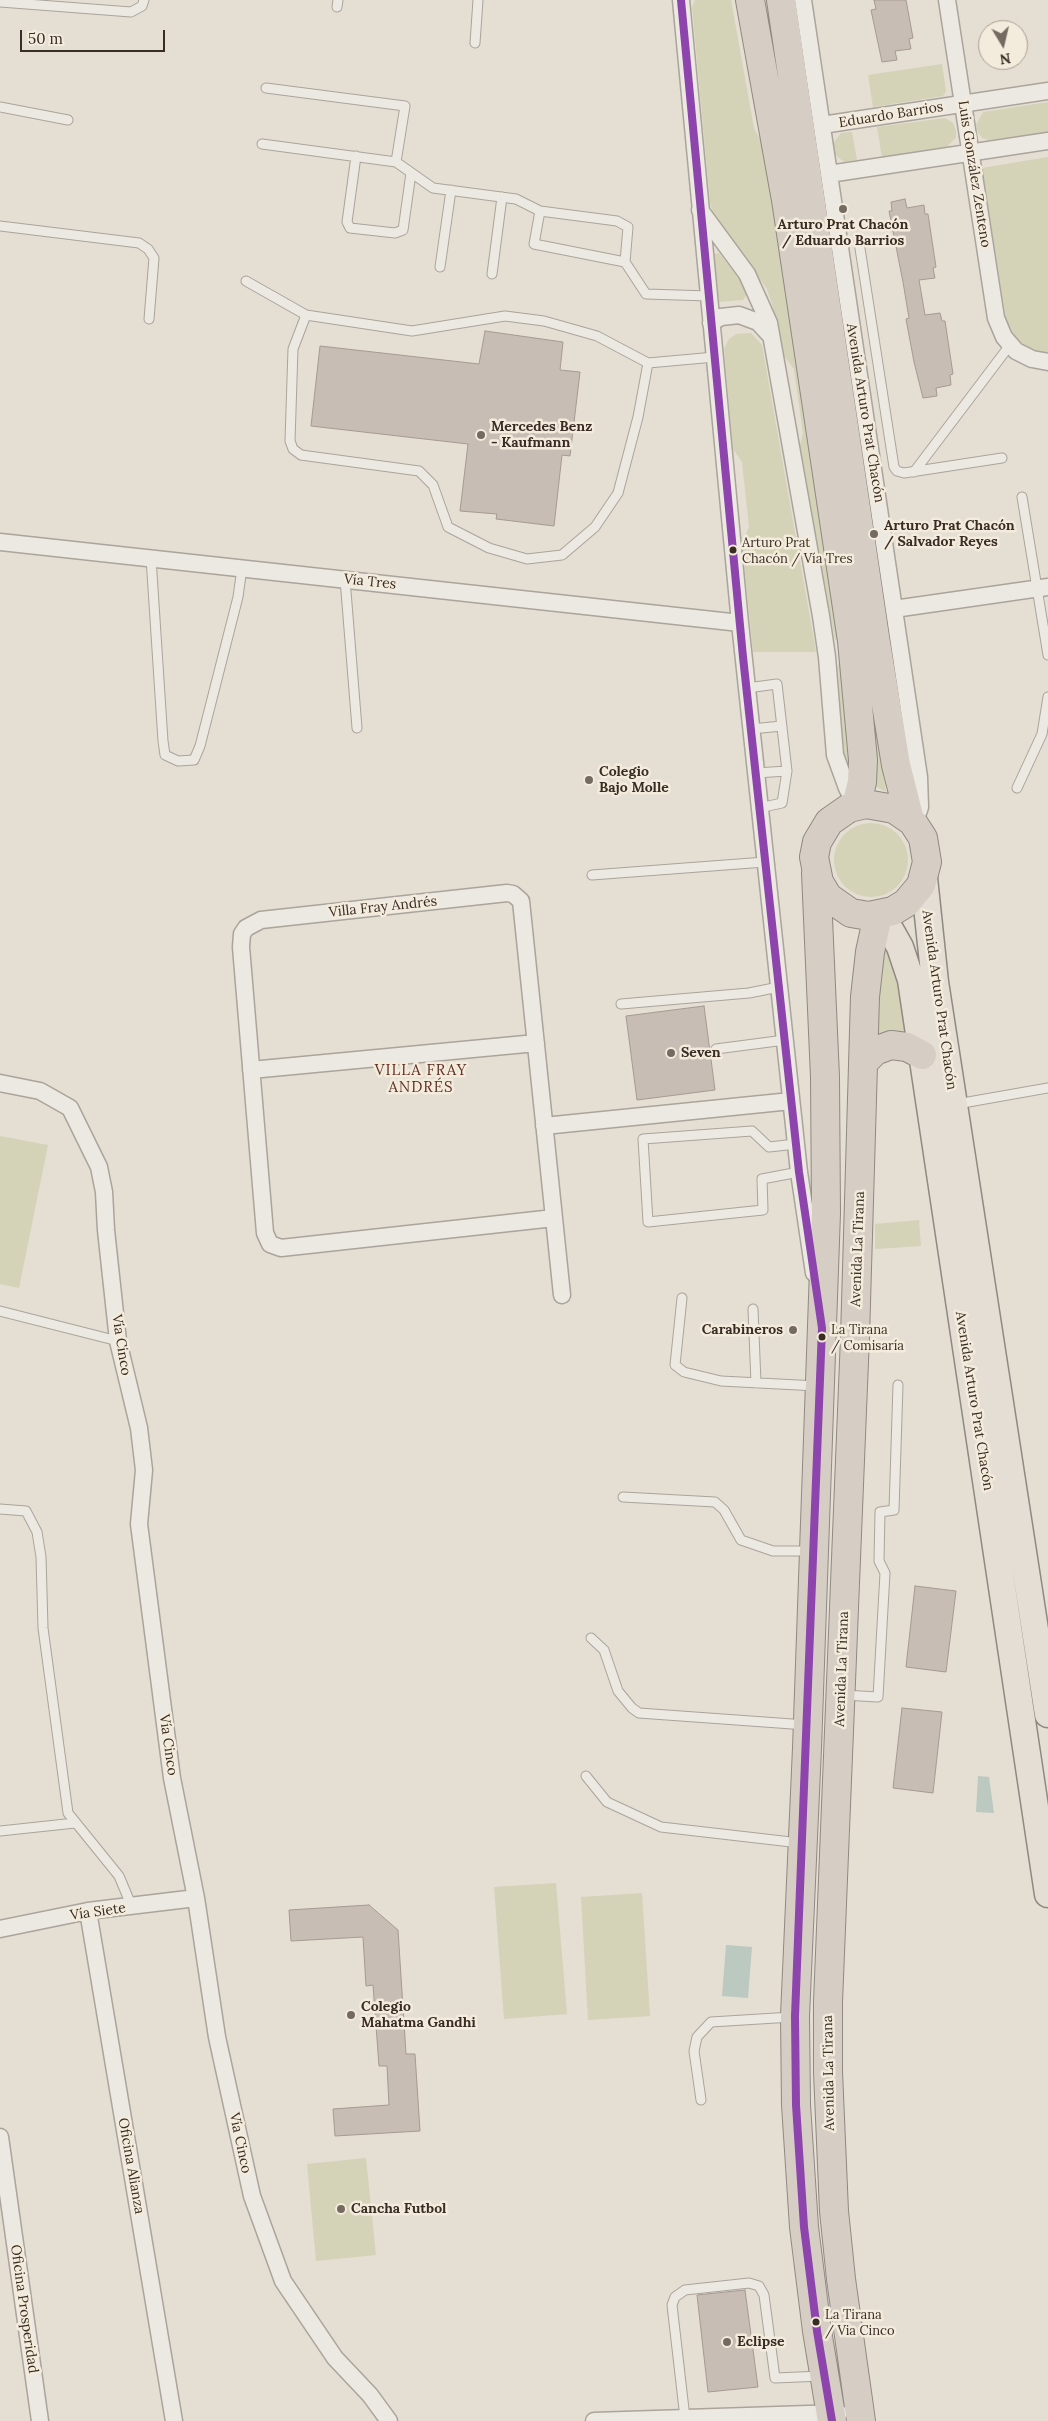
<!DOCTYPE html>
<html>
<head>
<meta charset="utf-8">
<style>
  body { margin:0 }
  #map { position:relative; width:1048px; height:2421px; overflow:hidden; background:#e4ded3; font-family:Lora,serif }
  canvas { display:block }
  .north { position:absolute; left:978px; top:20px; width:50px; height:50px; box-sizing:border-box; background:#f3ebdb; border:1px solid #a99f91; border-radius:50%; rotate:171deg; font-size:14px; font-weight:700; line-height:20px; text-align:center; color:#392c23 }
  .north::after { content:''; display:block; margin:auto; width:18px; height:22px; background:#756a61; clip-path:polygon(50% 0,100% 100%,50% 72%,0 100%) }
  .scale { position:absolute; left:20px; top:30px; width:145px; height:22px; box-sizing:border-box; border:2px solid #392c23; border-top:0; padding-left:6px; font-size:15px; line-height:18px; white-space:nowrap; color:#392c23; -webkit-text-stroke:4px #f3ebdb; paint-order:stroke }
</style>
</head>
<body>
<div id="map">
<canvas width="1048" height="2421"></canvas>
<div class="north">N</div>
<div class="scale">50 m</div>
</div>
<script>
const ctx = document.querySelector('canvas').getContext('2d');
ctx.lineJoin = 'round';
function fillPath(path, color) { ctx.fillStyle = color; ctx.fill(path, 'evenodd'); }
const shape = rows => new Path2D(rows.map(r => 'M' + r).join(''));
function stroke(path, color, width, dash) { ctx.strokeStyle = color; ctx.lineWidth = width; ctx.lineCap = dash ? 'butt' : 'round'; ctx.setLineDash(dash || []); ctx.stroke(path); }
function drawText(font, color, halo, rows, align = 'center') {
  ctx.font = font + ' Lora,serif'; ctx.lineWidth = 5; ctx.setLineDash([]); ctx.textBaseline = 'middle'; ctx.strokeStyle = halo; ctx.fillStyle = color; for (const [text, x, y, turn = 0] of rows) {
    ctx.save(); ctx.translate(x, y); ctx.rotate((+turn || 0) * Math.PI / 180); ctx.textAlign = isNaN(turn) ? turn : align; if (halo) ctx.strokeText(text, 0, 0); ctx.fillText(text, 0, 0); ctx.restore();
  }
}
const green = shape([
  [695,0,731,0,754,128,763,145,782,253,842,638,835,640,800,445,803,433,794,369,784,356,779,326,767,289,712,211,710,201,692,7],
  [942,64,946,91,943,96,873,107,868,75],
  [1048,102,1048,132,989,140,982,138,978,132,976,125,983,112],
  [945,118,953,123,956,131,956,137,947,147,882,157,877,127],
  [852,132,857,160,844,162,834,154,832,145,841,133],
  [1048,157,1048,354,1031,350,1016,338,1006,320,982,168],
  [719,253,749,292,743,300,719,302,714,254],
  [751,333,762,345,816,652,753,652,742,543,749,527,742,462,733,449,724,350,728,340,736,334],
  [867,641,886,792,875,786,861,642],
  [847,663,851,771,842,756,838,665],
  '834 860a37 37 0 1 1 74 0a37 37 0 1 1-74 0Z',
  [883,946,897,968,908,1034,891,1031,874,1039],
  [0,1136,48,1145,19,1288,0,1284],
  [919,1220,921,1246,875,1249,875,1224],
  [556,1883,567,2014,504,2019,494,1887],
  [642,1893,650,2016,588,2020,581,1897],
  [366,2158,376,2255,316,2261,307,2164]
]);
const water = shape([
  [978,1776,989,1777,994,1813,976,1812],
  [726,1945,752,1947,748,1998,722,1996]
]);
const building = shape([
  [874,0,906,0,913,38,909,39,911,49,895,51,897,60,882,62,871,10,876,9,874,0],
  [905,199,907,208,924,205,925,214,928,214,936,267,933,268,935,278,919,280,925,315,940,313,942,321,945,321,953,374,950,375,951,385,936,388,937,396,923,398,914,362,906,319,909,318,903,282,889,211,892,211,891,202,905,199],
  [485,331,563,342,560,370,580,372,570,456,562,455,554,526,496,519,497,514,460,511,468,444,311,426,320,346,479,364,485,331],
  [704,1006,715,1090,637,1100,626,1016,704,1006],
  [915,1586,956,1591,946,1672,906,1667,915,1586],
  [902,1708,942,1712,933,1793,893,1788,902,1708],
  [369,1905,398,1930,406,2054,415,2054,420,2131,335,2136,333,2109,389,2105,387,2066,379,2066,373,1985,366,1986,363,1937,291,1941,289,1910,369,1905],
  [745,2290,758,2387,708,2392,697,2295,745,2290]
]);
const lane = shape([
  [0,2,131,12,142,6,144,0],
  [337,7,338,0],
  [475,43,478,0],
  [266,88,405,106,396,162],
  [0,107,68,120],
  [262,144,396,162,433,188,516,199,540,211,534,244,625,262,646,294,709,296],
  [356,156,347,222,350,228,395,233,403,230,411,173],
  [540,211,617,221,628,227,625,262],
  [0,226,139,243,148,249,154,258,149,319],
  [859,242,894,467,897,471,904,473,1002,458],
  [440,267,451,190],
  [492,274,502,197],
  [246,281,306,315,412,331,505,316,544,321,597,336,648,363,715,357],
  [306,315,293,349,290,441,293,449,301,455,419,471,433,485,448,527,489,548,527,559,562,555,595,527,618,493,638,417,648,363],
  [914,472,1010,345],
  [1022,497,1048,655],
  [151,558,163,741,165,755,178,761,194,760,200,746,238,597,242,568],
  [345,579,357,728],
  [747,688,777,684,787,771,756,773],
  [751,729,782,726],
  [1017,788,1042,734,1048,697],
  [759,808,782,803,787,771],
  [592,875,765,862],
  [621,1004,749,993,779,987],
  [716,1049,785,1040],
  [957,1104,1048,1088],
  [796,1144,769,1147,752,1131,643,1139,648,1222,763,1210,762,1179,799,1172],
  [682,1298,675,1365,684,1372,721,1381,817,1386],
  [753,1309,756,1383],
  [0,1311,118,1341],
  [623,1497,715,1502,724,1510,741,1540,773,1551,812,1551],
  [0,1509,26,1511,37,1532,41,1557,43,1628,68,1813,119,1876,132,1907],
  [591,1638,604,1650,618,1691,632,1708,639,1713,806,1725],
  [843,1695,878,1697,885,1573,879,1561,880,1512,894,1510,898,1385],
  [586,1776,607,1802,661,1827,800,1843],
  [0,1831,75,1823],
  [701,2100,694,2051,697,2037,711,2022,792,2017],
  [685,2418,672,2305,675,2297,685,2290,749,2283,759,2286,764,2295,775,2378,822,2376]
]);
const street = shape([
  [681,0,740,623,799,1172,814,1273],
  [803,0,919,777,920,807,914,824],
  [947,0,996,318,1004,337,1016,351,1032,359,1048,362],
  [822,125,1048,91],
  [829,174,1048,141],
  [700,210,747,274,769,323,821,616,827,657,835,755,847,788,856,806],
  [711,323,721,317,739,315,758,322,770,335],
  [0,542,740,623],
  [894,609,1048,587],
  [251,1070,536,1043],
  [0,1083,40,1091,70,1108,99,1167,104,1192,106,1230,118,1341,139,1428,144,1470,139,1524,172,1778,196,1898,217,2037,252,2196,283,2281,335,2358,370,2395,389,2421],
  [544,1126,791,1101],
  [554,1218,281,1248,270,1244,265,1233,241,947,242,934,246,928,261,920,507,893,513,894,521,901,562,1295],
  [88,1911,174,2421],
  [0,1929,88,1911,196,1898],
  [0,2137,40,2421],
  [594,2421,839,2413]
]);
const primary = shape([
  [924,878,935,982,1048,1714],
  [878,915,891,931,900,947,911,980,1048,1894]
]);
const highway = shape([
  [750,0,786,200,852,641,863,760,862,782,856,806],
  [781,0,875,637,896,765,910,820],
  [910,820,894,809,866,804,849,808,829,822,817,842,814,857,819,882,828,897,851,913,869,916,893,911,906,903,921,885,927,862,923,838,914,824],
  [816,873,825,1077,826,1213,807,1748,795,2016,796,2105,804,2227,817,2331,832,2421],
  [863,1063,875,1051,891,1045,907,1047,922,1055],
  [861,2421,841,2279,834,2211,828,2072,828,2002,855,1337,865,997,870,952,878,915]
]);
const bus1 = shape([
  [681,0,743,657,799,1172,822,1328,795,2016,796,2105,804,2227,817,2331,832,2421]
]);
const markers = [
  [843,209,5,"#756a61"],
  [481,435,5,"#756a61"],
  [874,534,5,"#756a61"],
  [733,550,4.5,"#392c23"],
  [589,780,5,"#756a61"],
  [671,1053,5,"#756a61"],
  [793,1330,5,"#756a61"],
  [822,1337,4.5,"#392c23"],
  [351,2015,5,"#756a61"],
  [341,2209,5,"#756a61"],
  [816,2322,4.5,"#392c23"],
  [727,2342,5,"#756a61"]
];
const busNames = [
  ["Arturo Prat",742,543],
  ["Chacón / Vía Tres",742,559],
  ["La Tirana",831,1330],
  ["/ Comisaría",831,1346],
  ["La Tirana",825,2315],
  ["/ Via Cinco",825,2331]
];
const streetNames = [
  ["Eduardo Barrios",891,115,-9],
  ["Luis González Zenteno",974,174,81],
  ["Avenida Arturo Prat Chacón",865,413,81],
  ["Vía Tres",370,582,6],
  ["Villa Fray Andrés",383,907,-6],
  ["Avenida Arturo Prat Chacón",939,1000,82],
  ["Avenida La Tirana",858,1249,-88],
  ["Vía Cinco",121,1345,81],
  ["Avenida Arturo Prat Chacón",974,1401,81],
  ["Avenida La Tirana",842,1669,-88],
  ["Vía Cinco",168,1745,82],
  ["Vía Siete",98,1912,-8],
  ["Avenida La Tirana",829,2073,-91],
  ["Vía Cinco",240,2143,78],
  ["Oficina Alianza",131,2166,80],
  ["Oficina Prosperidad",24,2309,82]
];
const poiNames = [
  ["Arturo Prat Chacón",843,225,"center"],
  ["/ Eduardo Barrios",843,241,"center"],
  ["Mercedes Benz",491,427],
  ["- Kaufmann",491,443],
  ["Arturo Prat Chacón",884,526],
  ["/ Salvador Reyes",884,542],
  ["Colegio",599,772],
  ["Bajo Molle",599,788],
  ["Seven",681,1053],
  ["Carabineros",783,1330,"right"],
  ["Colegio",361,2007],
  ["Mahatma Gandhi",361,2023],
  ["Cancha Futbol",351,2209],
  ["Eclipse",737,2342]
];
const neighbourhoodNames = [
  ["VILLA FRAY",421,1071],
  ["ANDRÉS",421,1088]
];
fillPath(green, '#d4d2b7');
fillPath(water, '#bcc9c1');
fillPath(building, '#c8bdb4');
stroke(building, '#a59a92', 1);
stroke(lane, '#aaa49b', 11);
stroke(street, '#aaa49b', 19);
stroke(primary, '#8f8982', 29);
stroke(highway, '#8f8982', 30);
stroke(lane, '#ece9e3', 9);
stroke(street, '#ece9e3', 16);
stroke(primary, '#e4ded5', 26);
stroke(highway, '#d6cec4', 28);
stroke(bus1, '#8e44ad', 8);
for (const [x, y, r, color] of markers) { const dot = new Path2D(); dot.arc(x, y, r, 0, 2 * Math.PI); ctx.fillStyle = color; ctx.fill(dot); stroke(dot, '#f3ebdb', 2); }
drawText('13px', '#392c23', '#f3ebdb', busNames, 'left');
drawText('14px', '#392c23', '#f3ebdb', streetNames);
drawText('bold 14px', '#392c23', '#f3ebdb', poiNames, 'left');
ctx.letterSpacing = '1px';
drawText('15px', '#622f26', '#f3ebdb', neighbourhoodNames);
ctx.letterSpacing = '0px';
</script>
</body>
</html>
